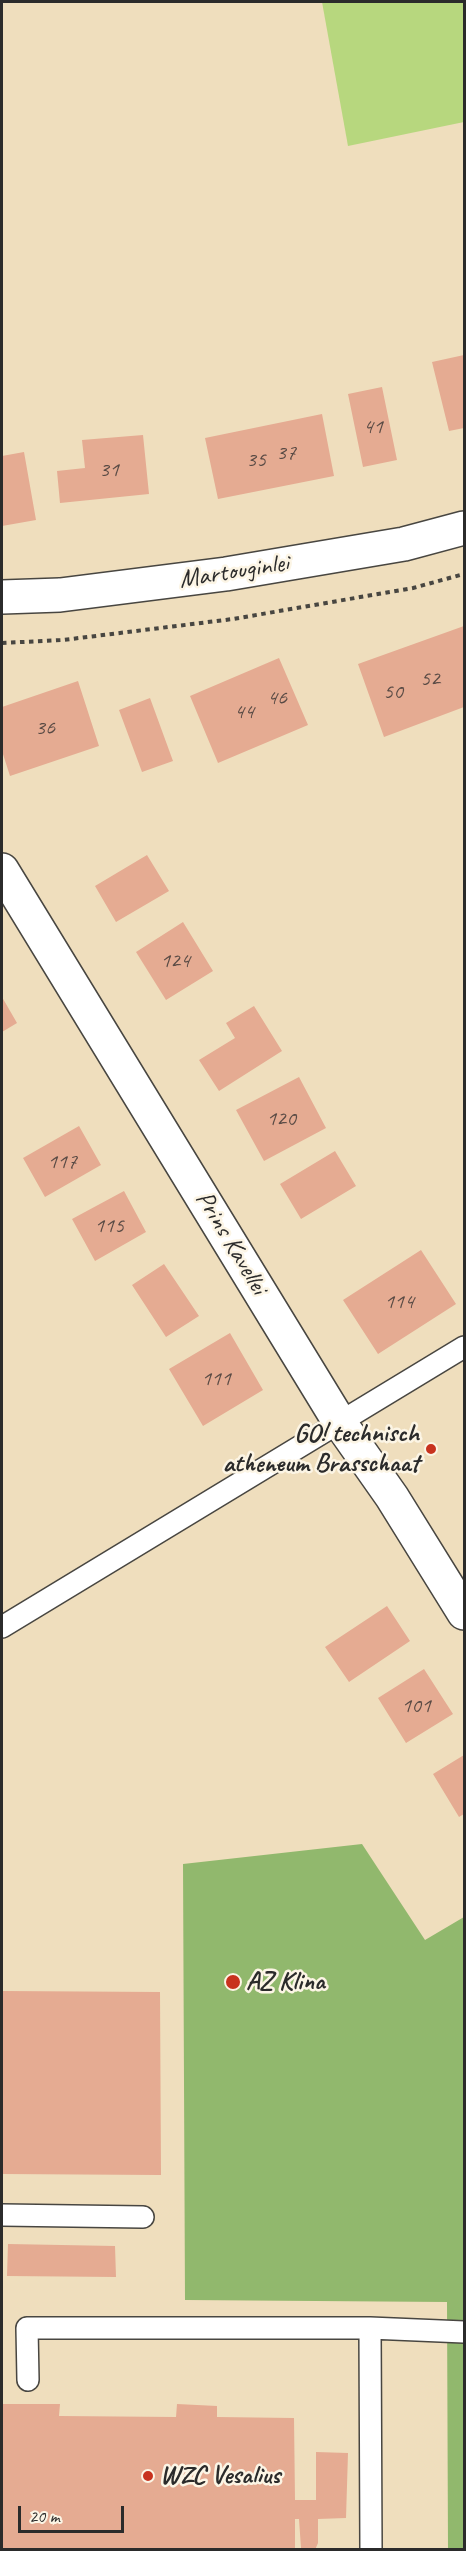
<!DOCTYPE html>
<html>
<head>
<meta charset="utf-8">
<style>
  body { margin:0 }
  #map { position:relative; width:466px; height:2551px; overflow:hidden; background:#efdebd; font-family:Caveat,sans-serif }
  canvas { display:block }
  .frame { position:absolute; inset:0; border:3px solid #2b2b2b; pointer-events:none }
  .scale { position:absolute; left:18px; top:2506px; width:106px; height:27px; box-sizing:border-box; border:3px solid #2b2b2b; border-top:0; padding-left:8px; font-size:18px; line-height:21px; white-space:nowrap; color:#2b2b2b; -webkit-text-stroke:4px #fcf5e5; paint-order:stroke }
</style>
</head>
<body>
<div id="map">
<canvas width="466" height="2551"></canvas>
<div class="frame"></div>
<div class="scale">20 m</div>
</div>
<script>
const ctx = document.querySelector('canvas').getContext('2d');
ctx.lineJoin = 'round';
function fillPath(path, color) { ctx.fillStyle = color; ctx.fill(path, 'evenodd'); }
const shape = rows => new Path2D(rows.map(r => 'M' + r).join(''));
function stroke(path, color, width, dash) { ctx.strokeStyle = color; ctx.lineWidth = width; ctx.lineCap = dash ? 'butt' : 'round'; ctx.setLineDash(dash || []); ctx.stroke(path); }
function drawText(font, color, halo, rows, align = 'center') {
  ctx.font = font + ' Caveat,sans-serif'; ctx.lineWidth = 5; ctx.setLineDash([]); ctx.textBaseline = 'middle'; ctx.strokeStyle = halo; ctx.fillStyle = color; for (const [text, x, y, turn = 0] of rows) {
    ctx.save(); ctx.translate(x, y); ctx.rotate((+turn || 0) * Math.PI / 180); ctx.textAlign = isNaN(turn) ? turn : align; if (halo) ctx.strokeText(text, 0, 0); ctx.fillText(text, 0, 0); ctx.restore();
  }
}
const green = shape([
  [322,2,464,2,464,122,348,146]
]);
const forest = shape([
  [362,1844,425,1940,464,1917,464,2549,448,2549,447,2302,185,2300,183,1864]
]);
const building = shape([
  [464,355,464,428,449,431,432,362],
  [382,387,397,460,363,467,348,394],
  [322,414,334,476,218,499,205,438],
  [143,435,149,494,60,503,57,471,85,468,82,440],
  [24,452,36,520,2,526,2,456],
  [464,626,464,707,384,737,358,664],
  [279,658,308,725,218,763,190,696],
  [78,681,99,746,10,776,2,751,2,707],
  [150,698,173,761,142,772,119,710],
  [147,855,169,891,116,922,95,886],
  [183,922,213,971,166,1000,136,952],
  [2,997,17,1023,2,1032],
  [254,1006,282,1051,219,1091,199,1060,235,1038,226,1023],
  [299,1077,326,1128,264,1161,236,1110],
  [79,1126,101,1165,45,1197,23,1158],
  [335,1151,356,1186,301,1219,280,1184],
  [124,1191,146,1232,95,1261,72,1219],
  [421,1250,456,1304,378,1354,343,1300],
  [164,1264,199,1316,166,1337,132,1285],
  [230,1333,263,1390,203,1426,169,1369],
  [387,1606,410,1641,349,1682,325,1647],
  [424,1669,453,1714,406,1743,378,1698],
  [464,1755,464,1814,459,1817,433,1774],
  [2,1991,160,1992,161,2175,2,2174],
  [8,2244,115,2246,116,2277,7,2276],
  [2,2404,60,2404,59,2416,176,2417,177,2404,217,2406,217,2417,294,2418,295,2500,316,2500,316,2452,348,2453,346,2518,318,2519,318,2543,315,2550,301,2548,299,2519,295,2519,295,2550,2,2550]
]);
const path = shape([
  [2,643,63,640,233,619,413,588,464,574]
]);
const lane = shape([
  [2,1627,464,1347],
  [2,2215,143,2217],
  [370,2328,464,2332],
  [28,2380,27,2328,370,2328,371,2550]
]);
const street = shape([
  [2,597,60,595,226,574,404,544,464,528],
  [2,870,340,1423,392,1497,464,1613]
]);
const markers = [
  [431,1449,6,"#c8321e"],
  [233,1982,8,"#c8321e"],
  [148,2476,6,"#c8321e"]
];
const numberNames = [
  ["41",373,427],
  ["37",286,453],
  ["35",256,460],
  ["31",109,470],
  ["52",430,679],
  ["50",393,692],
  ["46",277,698],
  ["44",244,712],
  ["36",45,728],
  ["124",175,961],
  ["120",281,1119],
  ["117",62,1162],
  ["115",109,1226],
  ["114",399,1302],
  ["111",216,1379],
  ["101",416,1706]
];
const streetNames = [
  ["Martouginlei",234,572,-9],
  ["Prins Kavellei",231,1243,59]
];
const poiNames = [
  ["GO! technisch",419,1434,"right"],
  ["atheneum Brasschaat",419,1464,"right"],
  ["AZ Klina",246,1982],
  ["WZC Vesalius",160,2476]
];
fillPath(green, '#b7d77e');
fillPath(forest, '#91b86d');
fillPath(building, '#e5ab92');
stroke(lane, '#484641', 24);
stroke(street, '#484641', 36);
stroke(path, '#484641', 4, [4.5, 4.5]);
stroke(lane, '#fff', 21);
stroke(street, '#fff', 33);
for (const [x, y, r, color] of markers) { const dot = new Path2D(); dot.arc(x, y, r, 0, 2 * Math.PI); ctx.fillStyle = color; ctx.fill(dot); stroke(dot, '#fcf5e5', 2); }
drawText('22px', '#5a4b45', null, numberNames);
drawText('26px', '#2b2b2b', '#fcf5e5', streetNames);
drawText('bold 26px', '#2b2b2b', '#fcf5e5', poiNames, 'left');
</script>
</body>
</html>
